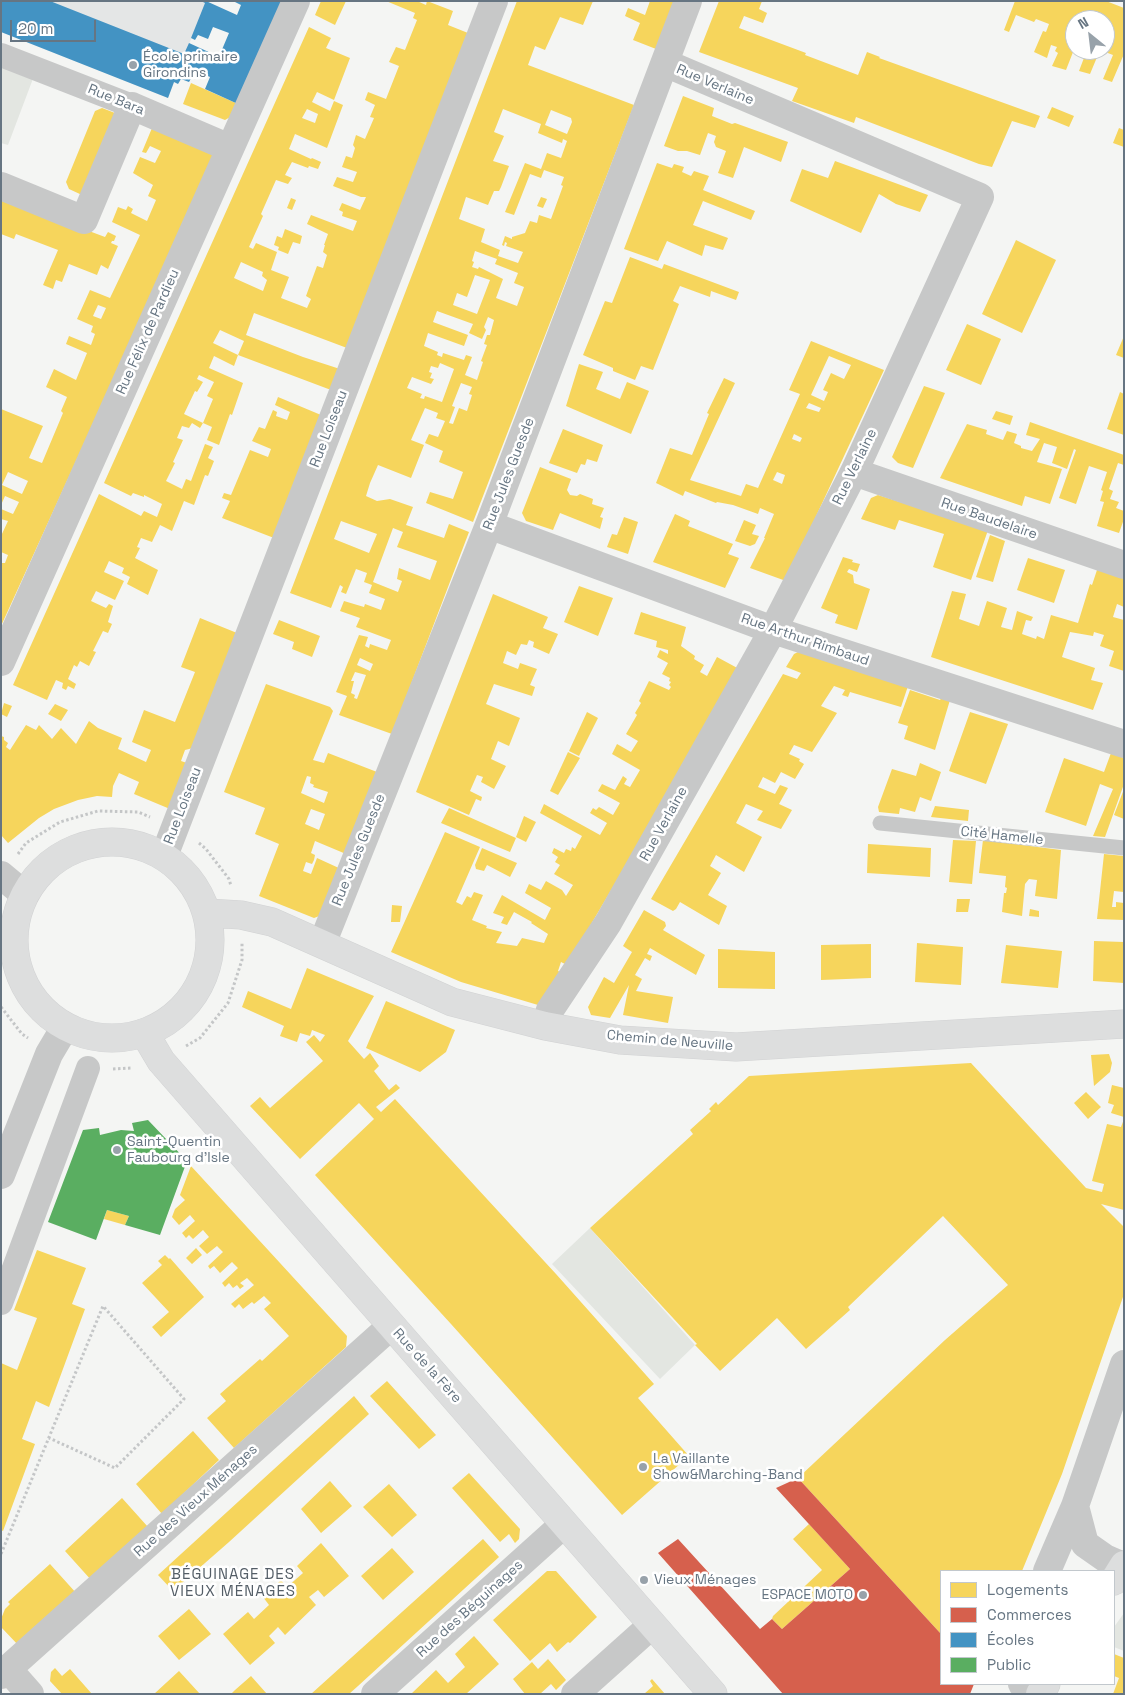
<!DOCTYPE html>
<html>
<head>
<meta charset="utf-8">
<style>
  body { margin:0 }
  #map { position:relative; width:1125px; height:1695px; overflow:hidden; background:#f4f5f3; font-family:"Space Grotesk",sans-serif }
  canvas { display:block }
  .frame { position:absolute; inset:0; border:2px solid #667582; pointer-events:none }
  .legend { position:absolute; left:940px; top:1570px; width:175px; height:115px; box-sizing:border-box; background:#fff; border:1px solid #c2c8cd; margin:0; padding:6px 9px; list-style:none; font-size:15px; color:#667582 }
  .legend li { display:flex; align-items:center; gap:10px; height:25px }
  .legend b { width:25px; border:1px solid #c2c8cd }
  .north { position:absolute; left:1065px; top:10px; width:50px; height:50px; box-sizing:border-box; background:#fff; border:1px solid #c2c8cd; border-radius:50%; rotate:331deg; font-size:14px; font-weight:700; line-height:20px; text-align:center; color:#667582 }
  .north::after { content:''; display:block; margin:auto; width:18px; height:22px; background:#98a2aa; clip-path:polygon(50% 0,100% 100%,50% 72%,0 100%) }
  .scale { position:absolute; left:10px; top:20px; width:86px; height:22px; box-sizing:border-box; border:2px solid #667582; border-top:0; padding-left:6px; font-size:15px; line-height:18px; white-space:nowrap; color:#667582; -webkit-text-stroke:4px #fff; paint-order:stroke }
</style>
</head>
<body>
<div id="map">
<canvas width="1125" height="1695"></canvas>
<div class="frame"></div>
<ul class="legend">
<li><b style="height:14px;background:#f6d55c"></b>Logements</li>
<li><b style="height:14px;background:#d6604d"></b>Commerces</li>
<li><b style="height:14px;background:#4393c3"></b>Écoles</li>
<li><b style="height:14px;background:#5aae61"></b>Public</li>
</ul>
<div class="north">N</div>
<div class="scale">20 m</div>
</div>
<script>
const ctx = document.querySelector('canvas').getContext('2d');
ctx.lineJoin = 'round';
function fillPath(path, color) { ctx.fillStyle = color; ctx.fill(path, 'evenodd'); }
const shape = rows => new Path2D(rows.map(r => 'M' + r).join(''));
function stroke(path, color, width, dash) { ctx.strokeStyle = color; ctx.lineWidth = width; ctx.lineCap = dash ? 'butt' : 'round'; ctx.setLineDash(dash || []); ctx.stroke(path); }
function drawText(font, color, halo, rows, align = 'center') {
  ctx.font = font + ' "Space Grotesk",sans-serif'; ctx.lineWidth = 5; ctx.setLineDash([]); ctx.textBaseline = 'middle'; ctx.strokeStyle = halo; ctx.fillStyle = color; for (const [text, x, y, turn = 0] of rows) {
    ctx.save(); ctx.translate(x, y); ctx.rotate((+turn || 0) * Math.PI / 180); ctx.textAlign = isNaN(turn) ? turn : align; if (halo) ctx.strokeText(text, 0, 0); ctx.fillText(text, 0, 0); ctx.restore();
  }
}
const built = shape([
  [1,1,206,1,168,98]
]);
const green = shape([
  [1,63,34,76,8,145,1,143],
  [590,1228,695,1345,660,1379,552,1264],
  [1124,1613,1124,1651,1114,1647,1114,1627]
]);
const homes = shape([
  [321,1,346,1,335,25,315,15],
  [386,1,417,1,426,5,427,1,453,11,448,25,468,33,347,348,254,313,246,335,303,357,340,369,331,390,238,355,234,366,214,356,209,368,243,383,232,415,230,414,219,445,207,440,212,427,203,423,200,428,192,423,189,428,182,426,177,438,183,440,173,462,175,463,166,481,182,489,186,479,191,481,205,444,213,447,208,458,214,461,208,476,205,475,194,505,184,501,172,531,160,525,152,542,141,538,137,547,140,548,135,558,158,570,148,595,127,584,130,577,122,573,124,568,109,561,104,572,124,581,115,600,96,591,91,601,106,608,109,604,113,606,108,622,112,624,108,633,103,631,93,651,96,652,89,666,80,661,77,667,74,665,68,679,76,684,74,689,68,686,66,690,62,688,63,683,56,680,47,700,13,685,99,494,141,516,144,511,157,517,162,504,144,495,144,497,133,493,131,496,104,483,309,27,331,38,326,48,350,58,334,100,317,92,312,102,330,111,334,101,343,105,327,148,295,134,289,149,311,159,312,158,321,162,318,169,309,166,308,168,292,162,285,175,292,178,288,184,276,180,261,214,263,216,249,247,253,249,256,243,277,252,271,270,289,277,281,298,307,308,311,299,306,296,310,285,317,266,323,268,327,255,323,252,325,245,324,245,328,234,307,224,311,215,353,231,357,221,342,216,343,212,339,210,342,203,360,210,366,197,361,197,333,186,337,177,353,182,357,172,342,167,346,156,352,158,355,148,353,145,356,135,365,139,374,118,370,117,375,105,365,100,368,92,386,99,399,66,389,62,396,47,405,50,417,20,413,18,415,13],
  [307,109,318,114,315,123,302,118],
  [241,262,263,272,262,276,267,280,263,291,234,278],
  [220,330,244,341,238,355,213,343],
  [199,375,214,382,207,396,213,399,203,423,184,414,195,391,197,392,203,382,197,379],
  [517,1,593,1,583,25,560,17,545,50,535,46,528,65,634,105,473,522,426,503,430,492,453,499,463,472,439,462,443,451,425,443,429,434,438,437,445,421,436,418,438,413,425,408,411,440,424,445,411,478,378,465,370,483,366,496,377,501,390,499,413,507,406,525,444,538,449,524,469,532,392,734,339,715,347,696,336,692,359,635,368,637,365,646,369,648,370,644,387,650,391,640,356,627,360,618,340,611,344,601,364,607,365,604,381,610,385,599,369,593,372,585,364,582,367,573,356,569,346,594,341,592,343,587,340,585,331,608,290,593],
  [503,109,541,124,538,133,562,143,563,139,567,141,561,158,547,153,541,169,525,163,505,212,514,215,530,174,541,178,544,170,564,177,561,185,563,186,551,219,539,215,537,223,530,221,525,233,512,237,512,239,505,236,502,245,504,246,505,242,507,243,506,246,523,252,518,263,498,256,500,250,481,242,485,229,459,219,466,197,488,205,494,191,499,191,501,187,509,166,493,161,504,136,494,132],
  [551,110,571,118,572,122,567,134,545,125],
  [475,251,497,259,495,264,518,273,514,283,524,287,517,306,496,298,503,279,479,267,478,269,472,267,474,262,472,261],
  [475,275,490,280,477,314,453,305,457,293,467,297],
  [437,311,473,324,469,333,482,339,486,330,484,327,488,317,494,320,490,335,487,335,484,344,487,345,481,361,483,362,477,380,465,375,472,357,466,355,464,360,443,353,442,357,437,355,438,352,424,346,428,333,464,346,468,335,433,322],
  [440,363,454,369,442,402,425,396,424,399,420,398,422,394,407,388,412,377,431,384,434,379,430,378,432,373,429,372,431,366,438,368],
  [461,383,472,387,469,394,472,395,467,411,459,408,453,424,449,423,455,407,452,406],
  [341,521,377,534,369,553,334,539],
  [393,528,403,532,397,547,437,561,430,580,399,568,397,579,402,581,398,592,373,582],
  [360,658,373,664,370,671,357,665],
  [355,672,366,675,357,699,354,698,355,695,351,693,354,681,351,681],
  [650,1,674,1,656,49,633,40,640,23,625,16,628,8,645,15],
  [719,1,762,1,759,9,767,13,763,23,744,16,739,28,806,53,805,55,858,75,867,52,880,57,879,58,1040,116,1035,128,1012,121,992,167,979,164,856,117,854,123,792,101,798,88,699,52],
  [1015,1,1106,1,1124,8,1124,54,1112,82,1103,79,1113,55,1100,50,1090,74,1079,71,1087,50,1105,50,1105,20,1075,20,1075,47,1066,70,1052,66,1058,53,1055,51,1057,47,1051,45,1047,58,1034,52,1043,31,1046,32,1049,24,1036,19,1034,22,1016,15,1009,32,1004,30],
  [191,83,238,104,232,116,225,120,183,104],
  [683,96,714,108,712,116,732,124,735,123,788,142,781,162,744,147,733,178,718,173,726,151,716,147,714,142,716,136,708,133,700,155,687,151,678,151,664,146],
  [1052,107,1074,116,1069,127,1047,118],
  [102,108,115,113,82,195,69,189,66,182,95,111],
  [152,128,211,152,214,158,1,626,1,563,5,563,8,555,1,552,1,536,8,521,1,519,1,509,13,514,19,502,5,496,1,505,1,409,43,426,29,458,42,463,63,413,61,411,67,397,46,387,54,369,76,380,87,353,66,344,69,336,91,345,95,334,91,332,93,326,77,319,90,290,110,298,140,235,112,222,118,207,126,210,128,206,133,209,131,213,147,221,156,200,148,196,153,185,133,173,140,157,155,163,161,151,150,146,146,153,142,152],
  [98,305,106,308,101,319,93,316],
  [8,472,28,481,22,494,2,485],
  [1119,128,1124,130,1124,147,1113,143],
  [835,161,928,195,920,212,896,204,879,194,861,233,790,201,802,169,828,178],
  [657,163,672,168,674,164,684,167,682,172,691,176,694,171,709,176,703,190,755,211,751,220,703,201,693,225,728,238,723,250,705,245,702,256,667,241,658,261,624,249],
  [541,197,547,199,543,208,537,206],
  [1,198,105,237,108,232,116,236,114,241,112,241,111,243,118,246,108,269,101,265,97,275,69,264,62,282,56,280,53,289,43,285,58,250,16,234,14,239,1,234],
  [291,198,296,200,292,210,287,208],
  [285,229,302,236,300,244,293,242,288,254,278,250,279,247,274,245,277,236,282,238],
  [1016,240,1056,260,1022,333,982,314],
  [630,257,662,269,664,264,739,292,736,300,711,291,710,297,680,286,673,301,679,304,653,370,641,366,635,380,613,371,613,368,583,355,605,301,612,303],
  [967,324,1001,339,981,385,946,370],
  [1124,336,1124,358,1116,355],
  [811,341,884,370,786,581,750,568,765,538,764,538,774,514,760,508,758,514,733,505,717,502,716,503,685,491,683,496,656,483,670,448,692,455,709,414,707,413,724,378,735,383,690,480,741,496,746,484,758,488,800,394,789,390],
  [829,356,851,365,844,379,831,373,823,390,828,392,824,401,811,395],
  [809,403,821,408,819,412,806,408],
  [794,434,802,438,800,442,792,439],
  [777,472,785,475,782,484,773,480],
  [579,364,603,372,596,389,620,399,627,382,649,391,631,434,566,406],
  [924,386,945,393,913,468,898,463,892,457],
  [1120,392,1124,394,1124,435,1107,429],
  [278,397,321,415,274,538,222,518,230,501,222,498,224,493,231,495,250,450,268,457,271,449,252,441,259,427,265,429,273,410,277,412,276,416,287,420,290,412,275,405],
  [996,411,1013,416,1010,425,992,419],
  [1030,422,1124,455,1124,465,1118,463,1109,489,1113,491,1110,499,1119,502,1116,508,1124,511,1124,519,1119,533,1097,526,1104,502,1100,501,1103,491,1101,490,1107,472,1089,466,1076,504,1059,498,1076,450,1074,449,1067,469,1052,463,1057,447,1044,443,1037,462,1062,469,1050,504,1025,496,1022,506,940,478,967,424,987,430,986,434,1003,440,1007,431,1017,434,1014,443,1021,446,1021,448,1032,451,1040,439,1026,435],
  [563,429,603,445,597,462,587,459,585,465,581,464,577,473,549,463],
  [540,467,571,479,567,490,570,495,577,496,580,494,593,499,592,504,604,508,600,517,603,518,600,529,560,513,553,530,526,521,522,513],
  [878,495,988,530,971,580,933,567,944,534,899,520,895,530,861,519,871,498],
  [675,514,690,521,688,526,733,544,728,554,739,558,725,588,653,562],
  [624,517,638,522,628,554,607,547,612,534,617,535],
  [744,520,756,525,752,534,759,536,755,544,750,546,735,541],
  [990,535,1005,541,993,582,976,577],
  [843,557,853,560,852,562,860,564,857,572,849,569,847,572,853,575,854,583,870,589,857,630,835,623,838,615,821,608],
  [1028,558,1065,570,1054,603,1017,590],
  [1098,567,1124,576,1124,607,1117,604,1113,617,1124,620,1124,671,1109,666,1114,651,1100,646,1104,635,1094,632,1093,636,1070,632,1062,657,1095,668,1091,680,1103,683,1093,710,931,657,952,591,966,594,959,619,979,626,987,601,1007,608,1001,627,1012,630,1017,611,1033,617,1031,621,1026,620,1022,634,1036,639,1037,636,1044,639,1051,615,1078,623,1090,584,1092,585],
  [579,586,613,598,598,636,564,622],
  [493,594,548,617,543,628,558,634,549,654,533,647,534,642,529,640,527,645,521,644,516,655,507,651,503,663,518,669,520,663,537,669,530,685,535,687,532,696,494,684,486,704,520,718,509,746,498,741,491,759,506,766,494,789,481,782,483,777,477,775,470,791,482,797,481,801,476,799,469,815,416,792],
  [641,612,686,627,681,646,695,656,694,659,704,665,700,672,707,676,717,657,741,670,567,965,561,962,558,971,563,973,538,1005,461,982,391,952,445,832,480,847,456,902,462,905,467,896,471,898,474,892,483,895,472,920,487,926,486,928,502,932,496,943,517,946,522,938,544,943,548,934,531,923,532,922,514,912,507,925,501,923,504,917,493,913,502,895,545,920,551,908,525,893,529,884,541,890,546,881,562,890,566,896,573,885,554,874,560,865,555,862,558,857,552,853,554,848,564,853,566,849,571,851,572,847,575,849,582,836,540,813,544,804,600,835,607,823,590,813,593,808,596,810,599,807,613,815,620,803,598,791,602,784,615,790,623,776,627,779,624,784,630,787,640,770,612,754,617,744,631,752,638,741,626,734,637,715,635,713,641,703,639,701,649,681,669,690,671,687,669,685,671,682,669,681,670,678,662,674,668,663,657,657,660,650,668,654,668,650,656,647,657,641,634,634],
  [200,618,237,633,193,748,185,750,181,761,187,763,170,809,134,794,139,782,119,773,113,786,112,797,97,796,78,800,54,809,39,818,8,843,1,835,1,736,4,737,4,740,8,743,6,747,10,750,26,725,36,730,39,725,52,739,61,728,76,744,89,721,98,728,122,738,118,749,146,762,151,750,132,742,144,710,175,722,195,672,181,667],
  [279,620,320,636,312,657,292,649,294,642,273,634],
  [804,649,908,686,901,707,850,692,848,697,842,695,845,690,834,686,821,706,837,713,812,752,794,745,789,754,800,759,799,761,804,764,795,779,781,772,775,783,763,777,758,787,775,794,780,785,788,788,779,804,792,810,781,829,757,820,763,811,746,804,736,823,762,837,744,872,716,855,710,866,721,873,708,895,727,906,719,925,680,902,676,909,673,911,651,899,783,674,797,679,801,673,786,667,794,654],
  [266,684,330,707,333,711,313,760,324,763,328,753,377,772,346,854,315,841,311,853,315,855,314,860,312,864,306,862,303,871,311,874,317,858,341,869,322,915,314,918,259,896,279,844,255,834,265,808,224,792],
  [307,776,311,777,310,783,314,785,313,787,328,792,324,803,301,793],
  [311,809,325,814,319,830,305,824],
  [910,690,940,700,942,697,950,700,935,750,904,739,908,726,898,723],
  [4,703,12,706,7,717,1,714],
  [55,704,68,710,61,721,48,714],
  [587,712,598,718,579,756,569,751],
  [970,712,1008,724,986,784,949,771],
  [568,752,580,758,558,795,550,791],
  [1111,753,1124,758,1124,784,1105,837,1093,836,1113,789,1100,784,1086,826,1045,812,1064,758,1104,772],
  [920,763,941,772,931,801,920,797,915,812,900,808,899,814,879,812,878,807,892,769,916,776],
  [1124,789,1124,819,1114,815],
  [935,806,969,810,968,821,931,817],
  [449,808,516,838,510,852,441,823],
  [524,816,536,822,526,842,516,837],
  [953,840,976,841,972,884,949,882],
  [983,840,1061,850,1057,899,1035,896,1037,880,1029,879,1025,884,1022,916,1002,912,1004,893,1006,893,1007,888,1005,887,1006,876,979,873],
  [868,844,931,848,930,877,867,873],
  [482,848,517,863,510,877,487,865,484,871,476,869,475,865],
  [1104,854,1124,856,1124,892,1114,891,1112,907,1116,907,1116,902,1124,903,1124,920,1097,919],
  [957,899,970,899,968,912,956,912],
  [392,905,402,906,400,922,391,922],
  [1030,909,1039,911,1039,917,1029,916],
  [644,910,665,922,666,926,663,930,705,955,696,975,650,948,647,954,652,956,650,961,645,958,635,975,642,979,636,991,673,997,668,1023,623,1015,629,985,610,1018,591,1015,588,1007,604,977,614,983,632,952,623,946],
  [1094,941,1124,942,1124,983,1093,981],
  [917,943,963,947,961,985,915,982],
  [871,944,871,978,821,980,821,945],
  [1006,945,1062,951,1058,988,1001,983],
  [718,949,775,952,775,989,718,988],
  [307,968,374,996,348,1041,364,1059,370,1053,379,1066,374,1071,389,1090,396,1084,400,1088,376,1107,381,1112,395,1099,556,1274,654,1384,638,1398,689,1456,622,1515,451,1324,315,1175,374,1119,359,1103,300,1159,250,1106,260,1097,270,1108,323,1061,306,1042,314,1035,320,1042,325,1035,312,1030,310,1036,300,1033,297,1042,280,1036,284,1026,242,1007,248,991,291,1009],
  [386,1001,455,1030,446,1052,420,1072,366,1048],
  [1109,1054,1112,1063,1110,1072,1094,1086,1091,1055],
  [971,1063,1086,1188,1102,1192,1104,1184,1092,1181,1107,1124,1121,1127,1124,1119,1124,1210,1101,1204,1124,1227,1124,1294,1062,1474,1022,1571,941,1571,941,1634,798,1478,945,1340,1008,1285,943,1216,848,1307,850,1310,806,1349,777,1318,720,1371,695,1345,697,1344,590,1228,693,1134,690,1130,711,1111,709,1109,716,1102,718,1105,749,1076],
  [1112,1085,1124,1088,1124,1117,1111,1113,1114,1105,1108,1103],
  [1086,1092,1101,1107,1088,1119,1074,1103],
  [191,1166,347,1336,346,1347,234,1448,207,1418,226,1401,220,1394,260,1359,262,1361,289,1336,264,1309,271,1303,264,1296,254,1304,252,1302,243,1309,239,1304,235,1308,231,1304,254,1285,247,1278,240,1283,244,1286,240,1289,237,1285,233,1288,229,1283,225,1287,222,1283,238,1268,232,1262,220,1273,214,1266,210,1269,208,1266,223,1252,217,1246,207,1254,199,1246,209,1237,203,1230,193,1239,189,1235,186,1238,182,1233,195,1221,190,1215,179,1225,172,1217,175,1209,185,1200,180,1195],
  [107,1210,129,1216,125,1225,104,1219],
  [196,1248,202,1255,192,1264,186,1258],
  [37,1250,86,1268,72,1304,85,1309,49,1407,36,1401,22,1439,35,1444,3,1531,1,1530,1,1363,17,1370,37,1318,14,1310],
  [165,1255,169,1259,170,1258,204,1297,161,1337,152,1327,169,1312,142,1283,162,1265,158,1261],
  [387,1381,436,1435,419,1449,370,1396],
  [354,1396,369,1414,229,1542,173,1591,158,1575],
  [193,1431,219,1460,162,1514,136,1484],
  [469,1473,520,1529,519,1539,515,1543,509,1534,500,1542,452,1488],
  [330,1481,352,1506,321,1533,301,1509],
  [389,1484,417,1515,392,1537,363,1507],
  [122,1498,148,1527,92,1581,65,1551],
  [809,1524,850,1569,782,1629,772,1619,773,1616,822,1570,793,1539],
  [483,1539,499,1557,358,1686,349,1694,311,1694],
  [321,1543,349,1576,324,1597,318,1590,309,1597,316,1605,285,1635,278,1627,269,1636,275,1643,250,1665,223,1634,248,1612,254,1619,269,1605,263,1597,281,1580,287,1587,303,1573,297,1566],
  [392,1548,414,1572,383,1600,361,1576],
  [50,1564,77,1594,19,1646,1,1627,1,1619,5,1609,10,1604,8,1602],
  [547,1571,556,1571,597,1617,570,1643,568,1642,557,1652,550,1643,530,1661,493,1620],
  [189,1609,211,1634,179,1660,158,1636],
  [474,1636,499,1664,466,1694,411,1694,436,1670,448,1683,465,1667,455,1654],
  [1114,1654,1124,1658,1124,1694,1113,1694,1119,1678,1114,1676],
  [548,1659,566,1680,556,1690,551,1684,540,1694,525,1694,513,1679,532,1662,538,1669],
  [55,1668,62,1676,70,1669,92,1694,62,1694,50,1681,51,1672],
  [179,1671,200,1694,154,1694],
  [251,1676,267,1694,231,1694,235,1690],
  [652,1679,665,1694,644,1694,653,1686,650,1681]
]);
const shops = shape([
  [798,1478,941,1634,941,1684,974,1684,970,1694,783,1694,658,1553,678,1539,760,1629,772,1619,782,1629,850,1569,776,1488]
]);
const schools = shape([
  [1,1,50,1,184,54,189,43,213,54,212,57,218,59,229,33,213,27,208,39,198,35,195,40,191,38,205,3,201,1,206,1,237,15,241,5,233,1,284,1,238,104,205,89,210,77,186,66,184,70,193,75,189,82,181,79,178,84,174,82,168,98,1,32]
]);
const public = shape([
  [148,1120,187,1161,160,1235,125,1225,129,1216,107,1210,96,1240,48,1222,83,1130,99,1128,100,1135,121,1130,134,1131,132,1123]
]);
const path = shape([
  [199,843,206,849,229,879,231,886],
  [18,854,26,843,60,822,98,811,138,812,150,817],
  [1,1007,22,1034,28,1038],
  [186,1046,200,1038,228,1003,242,960,242,942],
  [113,1069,132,1068],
  [1,1554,103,1306,184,1399,115,1468,49,1438]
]);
const service = shape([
  [880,823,1124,848]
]);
const pedestrian = shape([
  [1,55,132,106],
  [1,1303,88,1068]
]);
const minor = shape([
  [1,186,84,220,132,106,230,148],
  [854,472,1124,565],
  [489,525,773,630,1124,744],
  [1,662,296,1],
  [164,856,494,1],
  [1,875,25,895],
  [322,944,489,525,688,1],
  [545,1026,550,1010,608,923,773,630,854,472,980,197,665,63],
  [1,1175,49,1054,65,1027],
  [1123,1566,1105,1558,1085,1544,1075,1506,1124,1364],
  [1047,1571,1075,1506],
  [8,1669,30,1694],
  [1,1675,391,1326],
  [1022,1684,1040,1694],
  [375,1694,564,1524],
  [575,1694,652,1625]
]);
const secondary = shape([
  '14 940a98 98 0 1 1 196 0a98 98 0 1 1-196 0Z',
  [208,913,241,915,272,922,452,1002,545,1026,620,1040,736,1047,1124,1024],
  [145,1034,161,1061,713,1694]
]);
const primary = shape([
  [1114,1581,1124,1565],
  [1040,1694,1046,1684]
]);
const markers = [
  [133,65,5,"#98a2aa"],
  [117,1150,5,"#98a2aa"],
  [643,1467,5,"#98a2aa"],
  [644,1580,5,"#98a2aa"],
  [863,1595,5,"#98a2aa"]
];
const poiNames = [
  ["École primaire",143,57],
  ["Girondins",143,73],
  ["Saint-Quentin",127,1142],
  ["Faubourg d'Isle",127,1158],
  ["La Vaillante",653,1459],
  ["Show&Marching-Band",653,1475],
  ["Vieux Ménages",654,1580],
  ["ESPACE MOTO",853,1595,"right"]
];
const streetNames = [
  ["Rue Verlaine",715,85,23],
  ["Rue Bara",116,100,22],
  ["Rue Félix de Pardieu",148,332,-66],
  ["Rue Loiseau",329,429,-69],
  ["Rue Verlaine",855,467,-64],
  ["Rue Jules Guesde",509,474,-69],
  ["Rue Baudelaire",989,519,19],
  ["Rue Arthur Rimbaud",805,640,19],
  ["Rue Loiseau",183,806,-69],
  ["Rue Verlaine",664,824,-61],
  ["Cité Hamelle",1002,836,6],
  ["Rue Jules Guesde",359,850,-68],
  ["Chemin de Neuville",670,1041,5],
  ["Rue de la Fère",427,1366,48],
  ["Rue des Vieux Ménages",196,1501,-42],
  ["Rue des Béguinages",470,1609,-42]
];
const neighbourhoodNames = [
  ["BÉGUINAGE DES",233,1575],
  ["VIEUX MÉNAGES",233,1592]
];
fillPath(built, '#e4e6e6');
fillPath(green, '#e3e6e1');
fillPath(homes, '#f6d55c');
fillPath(shops, '#d6604d');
fillPath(schools, '#4393c3');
fillPath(public, '#5aae61');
stroke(secondary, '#d1d2d3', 29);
stroke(primary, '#d0d2d1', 29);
stroke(path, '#c4c6c7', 3, [2.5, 2.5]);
stroke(service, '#c7c8c8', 15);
stroke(pedestrian, '#c7c8c8', 24);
stroke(minor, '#c7c8c8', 28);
stroke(secondary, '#dddede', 28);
stroke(primary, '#dddede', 28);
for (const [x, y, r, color] of markers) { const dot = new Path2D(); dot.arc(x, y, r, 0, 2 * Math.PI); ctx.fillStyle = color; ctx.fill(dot); stroke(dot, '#fff', 2); }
drawText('14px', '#667582', '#fff', poiNames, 'left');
drawText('14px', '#667582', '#fff', streetNames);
ctx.letterSpacing = '1px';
drawText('15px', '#545e67', '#fff', neighbourhoodNames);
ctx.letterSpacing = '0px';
</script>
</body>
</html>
